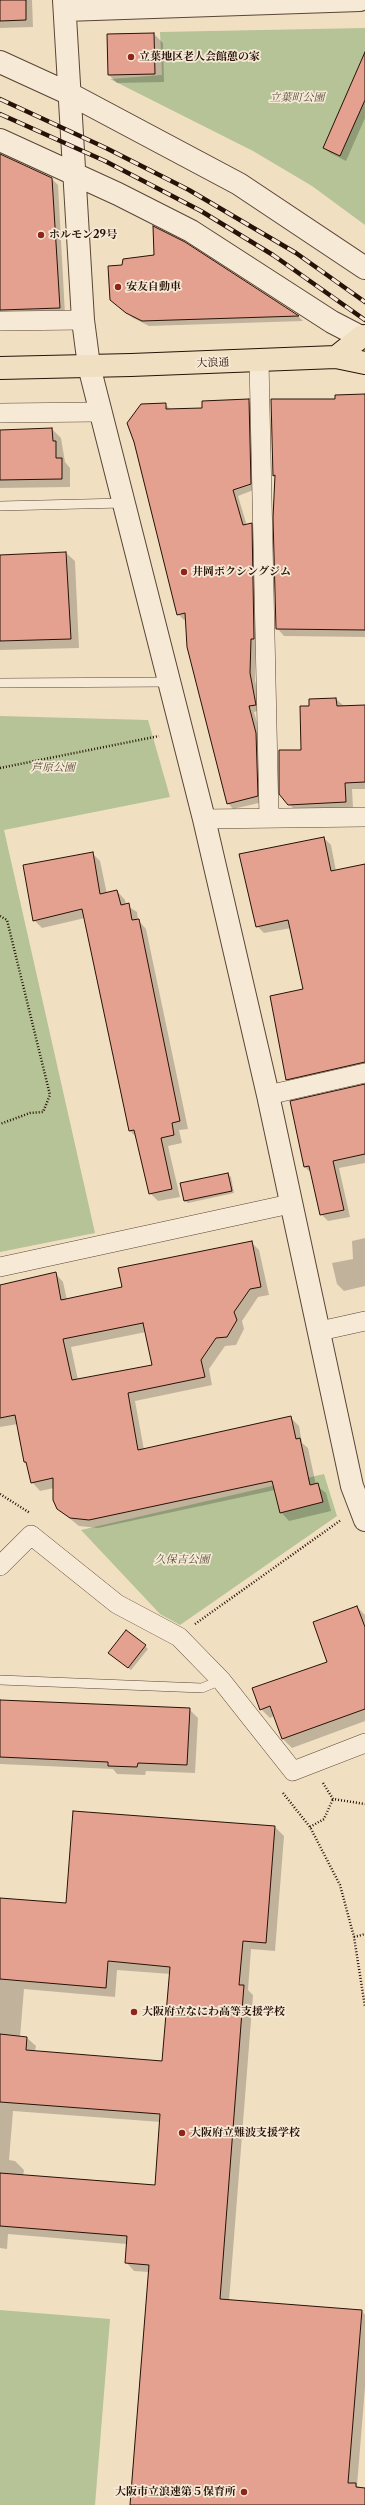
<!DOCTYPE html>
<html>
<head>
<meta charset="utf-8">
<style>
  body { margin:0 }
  canvas { display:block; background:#f1dfc2 }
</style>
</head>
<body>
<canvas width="365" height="2505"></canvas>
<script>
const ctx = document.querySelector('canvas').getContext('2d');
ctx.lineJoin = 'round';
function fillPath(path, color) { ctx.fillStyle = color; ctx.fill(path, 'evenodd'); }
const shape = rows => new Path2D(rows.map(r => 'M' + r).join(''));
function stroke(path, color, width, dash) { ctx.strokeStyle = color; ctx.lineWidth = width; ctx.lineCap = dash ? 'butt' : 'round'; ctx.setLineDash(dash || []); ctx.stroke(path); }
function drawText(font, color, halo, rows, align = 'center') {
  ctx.font = font + ' "Libre Caslon Text","Noto Serif JP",serif'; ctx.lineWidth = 3.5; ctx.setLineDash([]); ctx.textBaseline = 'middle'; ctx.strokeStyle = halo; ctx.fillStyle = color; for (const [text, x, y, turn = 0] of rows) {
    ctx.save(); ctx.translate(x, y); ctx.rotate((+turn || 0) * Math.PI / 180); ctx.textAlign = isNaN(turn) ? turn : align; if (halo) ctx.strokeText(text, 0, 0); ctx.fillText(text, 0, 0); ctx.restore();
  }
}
const green = shape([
  [365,28,365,225,312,186,253,151,110,79,162,75,160,32],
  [0,716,148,720,170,797,4,830,95,1233,0,1252],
  [324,1474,337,1516,180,1625,160,1614,81,1530],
  [0,2310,110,2319,95,2505,0,2505]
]);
const shadow = shape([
  [0,0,32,0,33,27,0,28],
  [154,34,163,43,164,82,117,83,108,74],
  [365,79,365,118,346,161,330,153,324,148],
  [0,155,52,179,58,185,65,314,0,315],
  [184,243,299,317,303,321,149,326,133,318,111,300,123,266],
  [365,394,365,637,284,636,277,628,276,478,274,475,336,400],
  [248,400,254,406,256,489,238,496,247,526,251,524,257,530,255,680,261,710,254,712,262,740,263,802,233,809,228,803,186,619,184,620,178,614,165,404,170,409,203,409],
  [52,429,61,438,65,462,70,468,70,487,0,488,0,431],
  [66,553,75,561,79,648,0,650,0,556],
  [336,699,344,706,365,706,365,789,352,789,353,808,296,811,289,804,310,707],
  [324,838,331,845,336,871,365,865,365,1070,294,1086,287,1079,304,989,291,928,264,933,257,926],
  [92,853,100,861,107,894,117,891,125,900,126,905,137,912,138,920,146,929,188,1129,179,1130,182,1143,168,1146,180,1197,158,1201,150,1193,137,1138,130,1131,85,918,42,928,34,920],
  [365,1085,365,1163,339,1168,350,1217,328,1221,321,1214,312,1174,304,1166],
  [228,1174,231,1177,234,1193,188,1203,185,1201],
  [365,1238,365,1286,344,1291,337,1284,332,1263,353,1259,352,1241],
  [251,1242,259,1250,269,1295,258,1297,242,1321,244,1329,236,1345,225,1346,209,1369,212,1385,135,1401,144,1450,291,1418,299,1426,302,1443,308,1448,316,1485,326,1493,331,1511,289,1521,281,1512,275,1490,98,1528,79,1526,58,1509,54,1488,40,1491,32,1482,28,1465,24,1462,18,1424,0,1427,0,1286,55,1273,63,1282,67,1300,124,1288],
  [146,1332,153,1366,78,1380,71,1347],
  [357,1607,365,1615,365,1721,292,1748,283,1739,274,1716,270,1718,261,1709,328,1662],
  [145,1646,148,1649,131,1670,109,1653],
  [0,1701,189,1709,198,1718,195,1773,146,1771,145,1775,117,1774,113,1769,0,1764],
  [74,1812,275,1827,284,1836,275,1951,251,1949,248,1990,253,1995,229,2301,362,2311,365,2315,365,2387,357,2486,365,2489,365,2505,130,2505,149,2272,134,2271,126,2262,127,2244,8,2234,7,2249,0,2248,0,1899,67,1904],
  [117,1970,171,1974,163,2062,35,2051,36,2046,27,2038,20,2037,24,1989,115,1997],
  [13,2111,161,2122,156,2186,23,2176,24,2170,15,2161,9,2160]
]);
const building = shape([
  [0,0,26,0,26,20,0,21,0,0],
  [154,33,155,74,108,75,107,34,154,33],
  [365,52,365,100,340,156,323,148,365,52],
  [0,154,52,178,60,308,0,310,0,154],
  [153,226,185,242,299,316,142,321,126,313,110,300,108,266,122,265,123,259,154,255,153,226],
  [365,394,365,630,276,629,273,518,275,475,273,476,271,399,335,399,335,395,365,394],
  [249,399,251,484,233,490,243,525,252,523,254,639,251,639,250,673,256,705,249,706,256,733,258,796,227,804,187,647,185,613,177,615,134,442,127,423,141,404,166,403,166,409,202,408,202,401,249,399],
  [52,428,53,441,56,441,56,458,62,458,62,479,0,480,0,430,52,428],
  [66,552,71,639,0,641,0,555,66,552],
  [336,698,337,706,365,705,365,782,345,783,346,802,288,805,279,794,279,750,301,750,300,706,309,706,309,699,336,698],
  [324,837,331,871,365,864,365,1062,286,1080,270,996,303,989,288,920,256,927,239,854,324,837],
  [93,852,100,894,117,890,121,905,129,903,132,920,139,919,180,1121,172,1123,174,1135,161,1138,172,1189,149,1194,134,1130,129,1131,82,909,33,921,23,865,93,852],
  [365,1084,365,1154,333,1161,344,1210,320,1215,309,1166,304,1167,290,1101,365,1084],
  [228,1173,232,1191,184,1201,180,1183,228,1173],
  [252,1241,261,1287,250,1289,234,1312,237,1320,227,1337,216,1338,201,1360,205,1377,128,1393,138,1450,291,1416,296,1439,300,1438,310,1485,318,1483,323,1502,280,1513,272,1481,89,1520,70,1518,57,1509,53,1500,53,1478,31,1483,26,1462,24,1462,15,1415,0,1418,0,1285,56,1272,61,1300,122,1287,118,1268,252,1241],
  [143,1323,152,1365,72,1380,63,1339,143,1323],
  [357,1606,365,1627,365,1709,282,1739,270,1706,260,1710,252,1688,327,1662,313,1622,357,1606],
  [126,1630,146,1645,128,1668,108,1653,126,1630],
  [0,1700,190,1708,187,1765,138,1763,137,1767,108,1766,108,1762,0,1757,0,1700],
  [73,1811,275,1826,266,1943,243,1941,239,1985,244,1985,220,2299,362,2310,348,2483,356,2483,356,2487,365,2488,365,2505,130,2505,149,2265,125,2263,127,2236,0,2226,0,2173,155,2185,160,2114,0,2102,0,2034,27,2037,26,2050,162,2061,170,1967,108,1961,106,1988,0,1979,0,1898,66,1903,73,1811]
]);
const path = shape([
  [0,768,159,736],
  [0,916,7,920,50,1095,43,1112,30,1113,0,1124],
  [0,1494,30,1513],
  [195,1624,341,1520],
  [323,1783,333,1799,365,1804],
  [283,1793,310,1827,340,1885,354,1937,365,2007],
  [310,1827,324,1819,333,1799],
  [354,1937,365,1934]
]);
const service = shape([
  [0,506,123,503],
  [0,683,170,682],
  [0,1680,202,1688,221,1680]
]);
const minor = shape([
  [0,321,83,320],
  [259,361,269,818],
  [0,413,100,412],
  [204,819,365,817],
  [268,1095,365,1073],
  [0,1267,290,1204],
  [320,1331,365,1321],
  [0,1566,31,1535,117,1604,179,1637,221,1680,293,1771,365,1743]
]);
const tertiary = shape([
  [64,0,83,320,89,366,204,819,268,1095,352,1486,365,1520],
  [65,10,360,0],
  [0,62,70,94,239,184,365,268],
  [0,140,118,194,191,231,332,322,361,337]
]);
const primary = shape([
  [336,357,361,337,365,336],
  [0,368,131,365,336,357,365,363]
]);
const rail = shape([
  [0,99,106,148,189,190,296,253,365,302],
  [0,114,105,161,201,211,273,255,365,320]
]);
const markers = [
  [131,57,4,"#8f2418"],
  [41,235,4,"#8f2418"],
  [118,287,4,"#8f2418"],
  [184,572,4,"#8f2418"],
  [134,2012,4,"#8f2418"],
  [182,2133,4,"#8f2418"],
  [244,2492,4,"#8f2418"]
];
const poiNames = [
  ["立葉地区老人会館憩の家",139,57],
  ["ホルモン29号",49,235],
  ["安友自動車",126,287],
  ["井岡ボクシングジム",192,572],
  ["大阪府立なにわ高等支援学校",142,2012],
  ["大阪府立難波支援学校",190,2133],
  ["大阪市立浪速第５保育所",236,2492,"right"]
];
const parkNames = [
  ["立葉町公園",297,98],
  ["芦原公園",53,768],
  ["久保吉公園",182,1560]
];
const streetNames = [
  ["大浪通",213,363,-2]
];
fillPath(green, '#b5c397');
fillPath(shadow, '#0003');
fillPath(building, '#e4a190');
stroke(building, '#281207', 1);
stroke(service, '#5a4536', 10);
stroke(minor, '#5a4536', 20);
stroke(tertiary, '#5a4536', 24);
stroke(primary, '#281207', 24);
stroke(path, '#281207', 2.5, [1, 2]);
stroke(service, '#f6ead7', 9);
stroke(minor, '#f6ead7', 19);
stroke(tertiary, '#f6ead7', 22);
stroke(primary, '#f1dfc2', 22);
stroke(rail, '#281207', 4.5);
stroke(rail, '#f6ead7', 3, [9]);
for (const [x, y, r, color] of markers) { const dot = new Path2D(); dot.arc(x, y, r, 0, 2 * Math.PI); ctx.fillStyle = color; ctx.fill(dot); stroke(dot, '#f6ead7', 1.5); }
drawText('bold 11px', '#281207', '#f6ead7', poiNames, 'left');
drawText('italic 11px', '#595039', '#f6ead7', parkNames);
drawText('11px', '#281207', '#f6ead7', streetNames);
</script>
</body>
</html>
